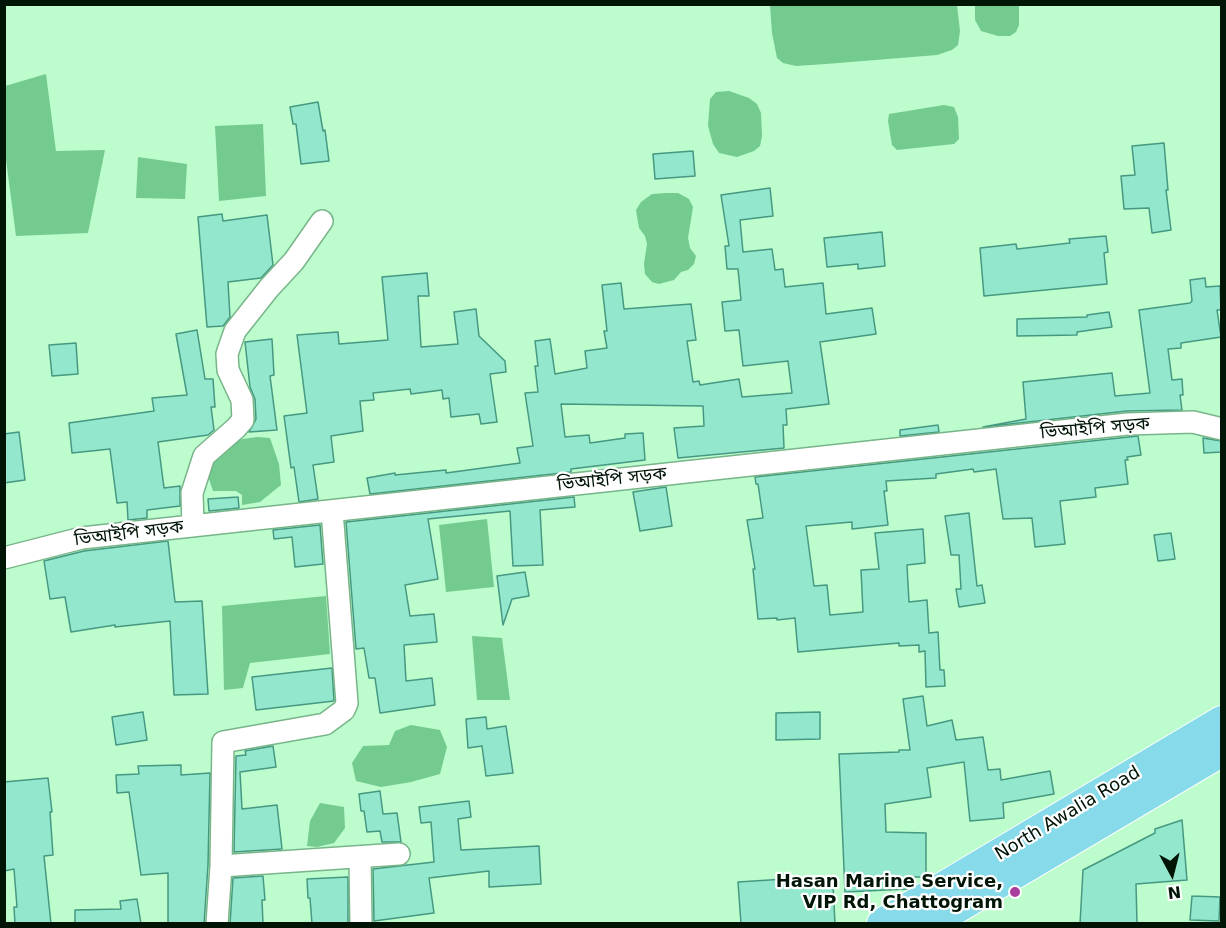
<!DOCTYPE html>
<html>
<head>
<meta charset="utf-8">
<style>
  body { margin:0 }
  #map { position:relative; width:1226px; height:928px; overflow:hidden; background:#bcfccd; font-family:"DejaVu Sans",sans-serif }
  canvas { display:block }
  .frame { position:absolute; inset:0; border:6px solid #001506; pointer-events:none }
  .north { position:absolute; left:1142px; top:844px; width:60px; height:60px; -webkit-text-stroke:4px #fff; paint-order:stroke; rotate:173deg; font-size:16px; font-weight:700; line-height:24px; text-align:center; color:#001506 }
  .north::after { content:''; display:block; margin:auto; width:21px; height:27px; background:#001506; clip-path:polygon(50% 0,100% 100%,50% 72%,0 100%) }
</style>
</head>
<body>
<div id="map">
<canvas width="1226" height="928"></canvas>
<div class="frame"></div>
<div class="north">N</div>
</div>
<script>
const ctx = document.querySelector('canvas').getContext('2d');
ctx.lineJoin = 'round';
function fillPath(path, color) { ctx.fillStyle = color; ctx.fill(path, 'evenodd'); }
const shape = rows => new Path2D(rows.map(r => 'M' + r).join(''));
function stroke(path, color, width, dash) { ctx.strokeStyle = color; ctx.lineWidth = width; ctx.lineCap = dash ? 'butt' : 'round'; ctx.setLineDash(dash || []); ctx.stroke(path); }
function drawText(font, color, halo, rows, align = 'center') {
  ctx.font = font + ' "DejaVu Sans","Noto Sans Bengali",sans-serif'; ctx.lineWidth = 4.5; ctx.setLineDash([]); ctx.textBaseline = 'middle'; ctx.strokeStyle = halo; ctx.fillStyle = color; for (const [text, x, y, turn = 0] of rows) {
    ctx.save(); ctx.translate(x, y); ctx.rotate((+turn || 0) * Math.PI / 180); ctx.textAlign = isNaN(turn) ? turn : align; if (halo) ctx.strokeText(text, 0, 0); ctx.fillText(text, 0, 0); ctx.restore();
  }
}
const water = shape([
  [770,5,957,5,960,31,958,45,952,50,937,55,826,64,796,66,783,63,777,58,772,33],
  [975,5,1019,5,1019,25,1016,32,1010,36,998,36,981,31,975,20],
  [46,74,56,151,105,150,88,233,16,236,5,152,5,86],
  [729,91,749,98,757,104,761,113,762,136,760,146,754,151,737,157,719,153,713,144,708,126,710,99,716,92],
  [944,105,954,107,958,117,959,139,954,144,897,150,892,145,888,121,889,114],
  [263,124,266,196,219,201,215,126],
  [138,157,187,164,185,199,136,198],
  [666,193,678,193,689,199,693,207,688,238,690,248,696,256,694,264,688,270,681,272,674,280,659,284,652,282,645,274,644,264,647,244,645,236,639,228,636,210,641,202,652,194],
  [257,437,270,438,279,464,281,485,260,502,242,505,242,495,236,491,213,491,208,476,217,455,236,440],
  [487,519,494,587,446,592,439,525],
  [326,596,330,654,250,663,243,688,224,690,222,606],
  [472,636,502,638,510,700,477,700],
  [411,725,440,730,447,747,440,774,411,782,381,787,356,781,352,763,363,746,389,745,395,731],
  [320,803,344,807,345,828,334,843,317,847,307,846,310,821]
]);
const building = shape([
  [318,102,323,131,325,130,329,161,301,164,296,124,293,124,290,107,318,102],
  [1164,143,1168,190,1166,190,1171,230,1152,233,1149,208,1124,209,1121,176,1135,175,1132,146,1164,143],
  [693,151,695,176,655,179,653,154,693,151],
  [770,188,773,216,740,220,743,252,772,249,775,270,783,269,785,287,823,283,826,314,872,308,876,334,820,342,829,404,786,409,787,425,783,425,784,448,678,458,674,428,704,426,703,406,561,404,565,437,589,435,590,443,625,438,625,434,643,433,645,460,571,469,571,472,370,494,367,478,395,473,395,475,446,470,446,473,520,463,517,448,533,446,525,393,538,392,535,366,538,366,535,341,550,339,555,374,587,368,585,351,607,348,604,331,607,331,602,285,621,283,624,309,691,304,696,340,687,341,693,382,699,381,700,385,739,379,742,397,792,393,788,361,743,366,739,330,725,331,722,302,741,300,738,269,727,269,725,246,729,246,721,195,770,188],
  [222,214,223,221,267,215,273,265,261,278,228,282,230,317,223,326,207,327,198,217,222,214],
  [882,232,885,266,858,269,858,264,827,267,824,238,882,232],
  [1106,236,1108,252,1104,253,1107,284,984,296,980,248,1016,244,1017,249,1070,243,1069,239,1106,236],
  [427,273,429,296,418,296,421,347,458,344,454,312,476,309,479,336,505,361,506,372,490,374,497,422,481,424,479,414,451,417,449,398,443,399,442,390,411,394,410,389,373,393,374,400,360,401,363,431,331,436,334,462,313,465,318,499,299,502,294,467,291,468,284,416,307,413,297,335,338,332,339,344,388,340,382,277,427,273],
  [1205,278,1206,287,1220,286,1221,310,1217,310,1221,337,1181,343,1181,348,1168,349,1172,380,1182,379,1183,395,1180,395,1182,410,1127,411,983,427,1026,419,1023,382,1112,373,1115,396,1150,393,1139,310,1190,303,1192,301,1190,280,1205,278],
  [1109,312,1112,327,1077,332,1077,335,1017,336,1017,319,1087,317,1087,315,1109,312],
  [197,330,205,379,213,379,215,407,211,407,214,430,208,435,158,442,164,488,180,486,180,506,147,510,147,518,128,520,127,502,117,503,110,449,72,453,69,423,154,411,152,398,187,395,176,334,197,330],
  [272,339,274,375,270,376,277,430,249,432,256,419,255,399,250,387,245,342,272,339],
  [76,343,78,374,52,376,49,345,76,343],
  [938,425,939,432,900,436,900,430,938,425],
  [19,432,25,480,4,483,4,434,19,432],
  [1138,436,1141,455,1127,457,1128,460,1125,460,1128,484,1095,488,1096,497,1060,501,1065,544,1035,547,1032,518,1003,519,996,469,974,472,973,469,936,474,936,478,886,481,887,491,884,491,888,525,852,529,852,522,806,526,814,586,827,585,830,615,863,612,861,570,879,569,875,533,923,529,925,563,907,565,909,602,927,600,929,633,938,632,940,670,944,670,945,686,926,687,925,651,919,652,919,645,899,646,899,643,798,652,795,618,777,620,777,618,758,619,753,569,755,569,747,520,763,518,758,484,756,484,755,477,1138,436],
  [1203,438,1221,441,1221,452,1204,453,1203,438],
  [666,487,672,526,640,531,633,492,666,487],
  [238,497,239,508,209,511,208,499,238,497],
  [574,497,575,507,540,510,543,565,513,566,510,511,428,519,438,579,405,585,410,616,434,614,437,642,404,645,406,681,432,678,435,705,380,713,375,678,369,678,364,648,356,649,346,522,574,497],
  [969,513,977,586,982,585,985,603,959,607,956,589,961,589,959,555,951,555,945,516,969,513],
  [320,525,323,564,295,567,292,537,274,539,273,530,320,525],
  [1171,533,1175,559,1158,561,1154,535,1171,533],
  [168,541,175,602,202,601,208,694,174,695,170,621,115,627,115,625,71,632,65,597,50,599,44,561,84,551,168,541],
  [525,572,529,596,512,599,503,625,497,576,525,572],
  [332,668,334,701,256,710,252,677,332,668],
  [923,696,927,726,952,720,956,740,983,737,988,770,1000,769,1001,780,1050,771,1054,794,1003,803,1004,818,970,821,964,762,927,768,931,797,885,804,886,832,926,833,926,877,907,877,907,889,845,892,839,754,899,752,899,750,910,750,903,699,923,696],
  [143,712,147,740,116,745,112,717,143,712],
  [820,712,820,739,776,740,776,713,820,712],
  [486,717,487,729,506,726,513,773,486,776,482,746,468,748,466,719,486,717],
  [273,746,276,767,240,772,242,809,277,805,282,849,234,852,236,756,246,755,245,751,273,746],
  [181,765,181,775,210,773,208,865,204,924,168,924,168,873,141,875,129,792,117,793,116,775,139,774,138,766,181,765],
  [48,778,52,812,50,812,53,855,44,856,51,924,15,924,14,907,17,907,14,869,4,871,4,782,48,778],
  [380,791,383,814,397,813,401,842,382,842,380,831,367,832,364,811,361,811,359,794,380,791],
  [469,801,471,817,458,819,461,850,539,846,541,884,489,887,489,871,429,878,434,913,374,921,373,869,434,862,431,822,421,823,419,807,469,801],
  [1182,820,1187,880,1136,884,1137,924,1080,924,1083,870,1155,833,1155,829,1182,820],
  [263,876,265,900,262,900,263,924,230,924,233,878,263,876],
  [348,877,348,924,312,924,310,898,308,898,307,879,348,877],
  [785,879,785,887,833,885,835,924,741,924,738,882,785,879],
  [1192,896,1220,897,1219,921,1190,920,1192,896],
  [137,899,141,924,75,924,75,910,121,909,120,901,137,899]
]);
const minor = shape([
  [193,526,192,493,204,456,236,428,243,420,242,400,228,370,227,354,235,331,269,288,294,261,322,221],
  [4,558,82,538,1052,432,1128,424,1193,422,1222,429],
  [360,857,361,924],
  [221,866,399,854],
  [217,924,221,866,223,742,325,724,344,710,347,703,332,511]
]);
const primary = shape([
  [883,924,1222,722],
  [928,924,1222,750]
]);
const markers = [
  [1015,892,6,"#aa3e9e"]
];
const streetNames = [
  ["ভিআইপি সড়ক",1095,429,-5],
  ["ভিআইপি সড়ক",612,480,-6],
  ["ভিআইপি সড়ক",129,534,-7],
  ["North Awalia Road",1068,814,-31]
];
const poiNames = [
  ["Hasan Marine Service,",1003,882],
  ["VIP Rd, Chattogram",1003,903]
];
fillPath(water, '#74cb8f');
fillPath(building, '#93e7cd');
stroke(building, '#459981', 1.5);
stroke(minor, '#78b589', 24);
stroke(primary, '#fff', 34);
stroke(minor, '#fff', 21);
stroke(primary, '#86dae9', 32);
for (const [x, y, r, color] of markers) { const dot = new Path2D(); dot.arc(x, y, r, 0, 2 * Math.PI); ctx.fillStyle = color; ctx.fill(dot); stroke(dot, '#fff', 2); }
drawText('18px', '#001506', '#fff', streetNames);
drawText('bold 18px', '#001506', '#fff', poiNames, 'right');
</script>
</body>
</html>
